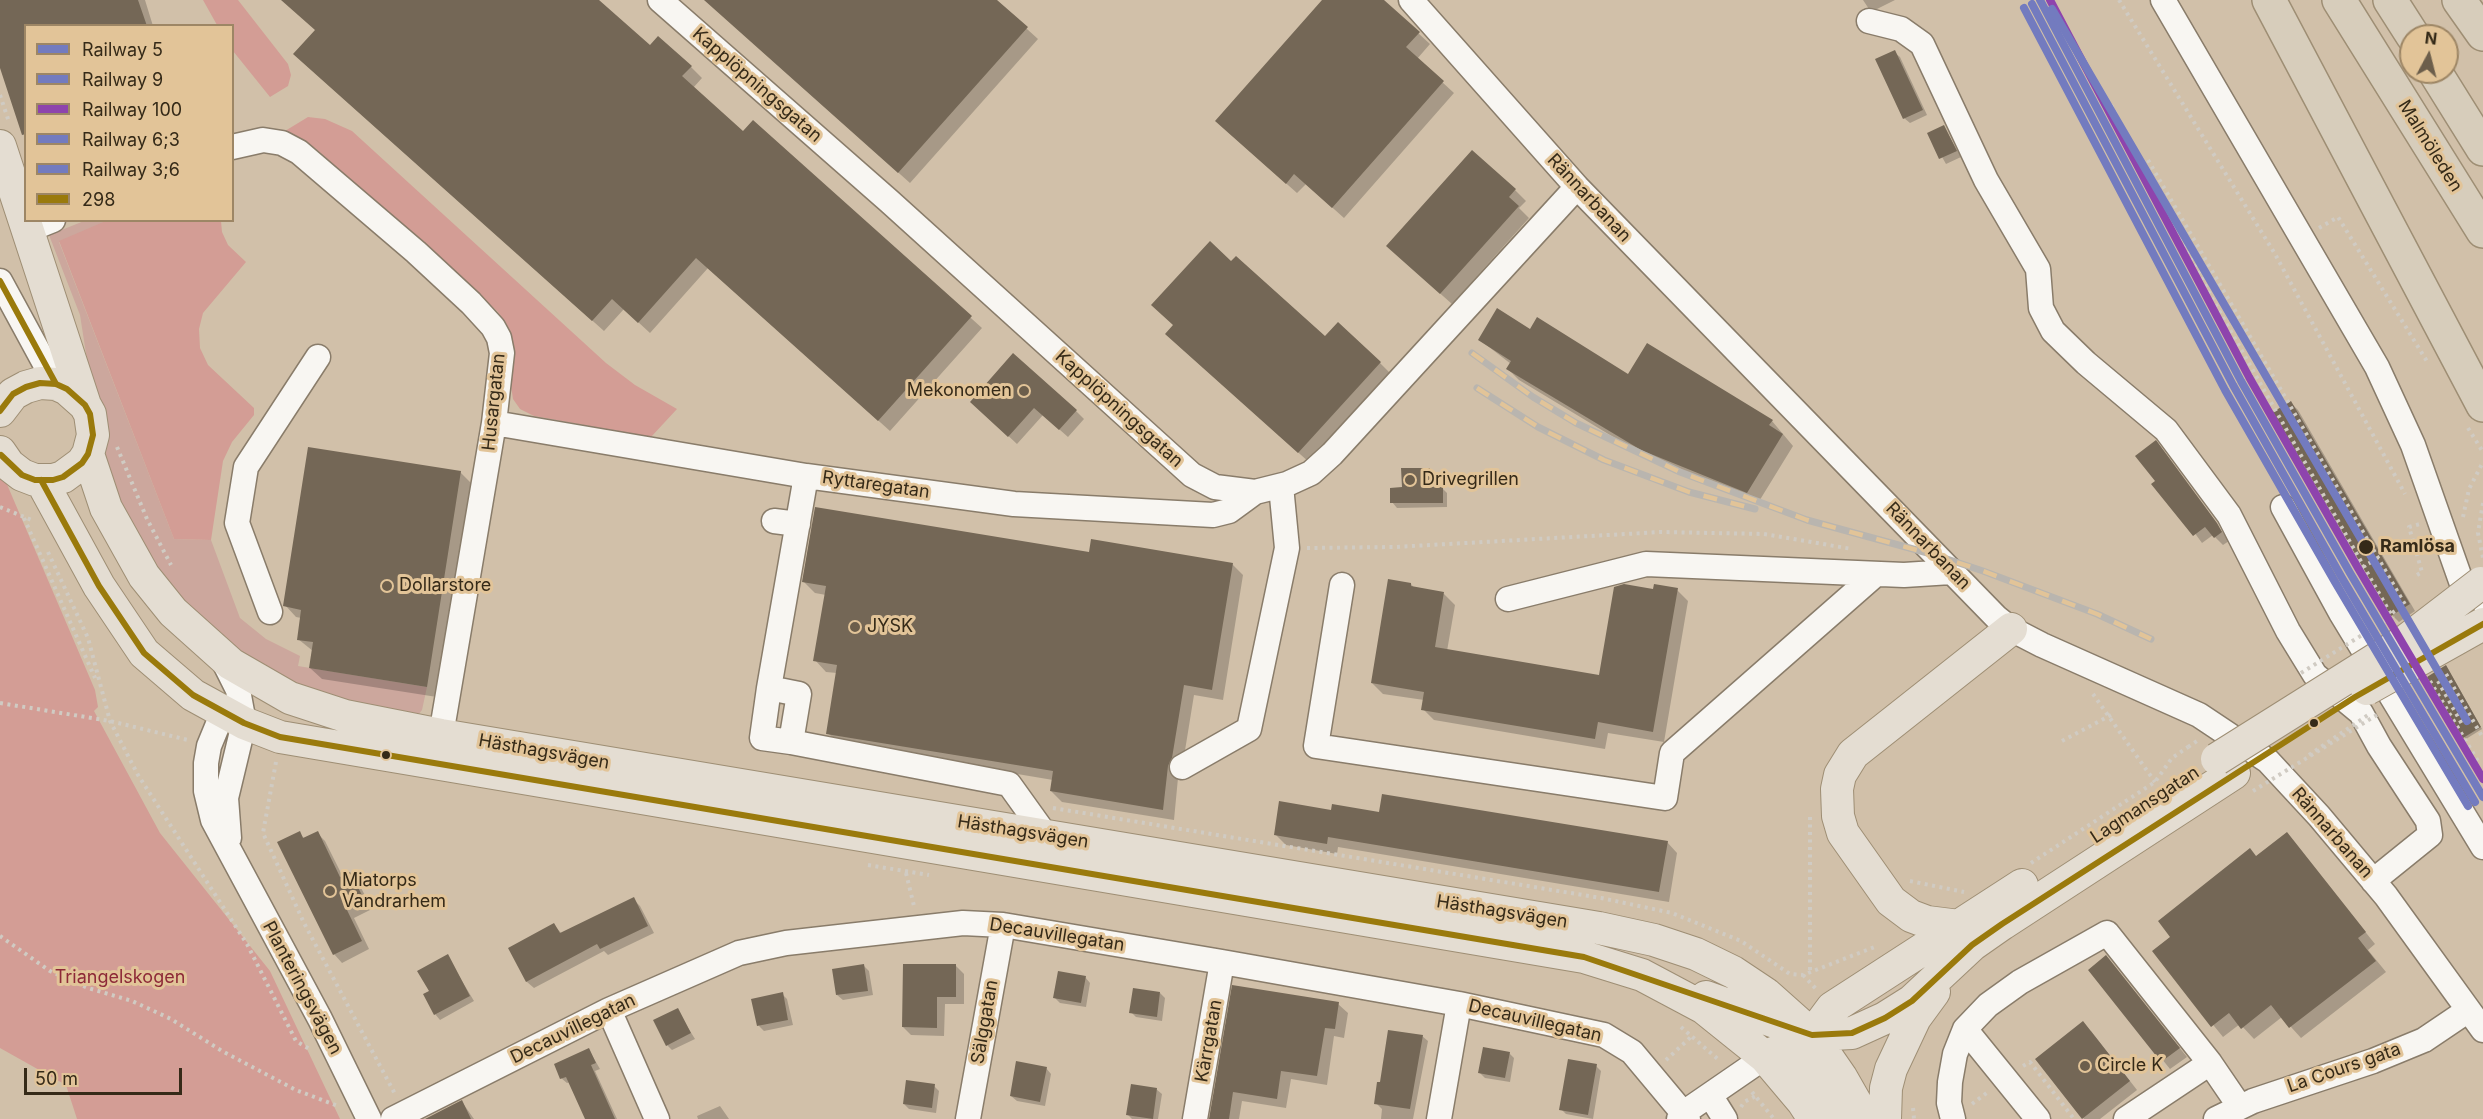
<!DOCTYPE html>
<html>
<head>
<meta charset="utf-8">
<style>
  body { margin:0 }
  #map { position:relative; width:2483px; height:1119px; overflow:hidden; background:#d1c0a9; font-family:Inter,sans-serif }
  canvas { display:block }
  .legend { position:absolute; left:24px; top:24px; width:210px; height:198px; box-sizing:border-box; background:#e2c498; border:2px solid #9d8665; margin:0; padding:8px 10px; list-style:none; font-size:18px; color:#352a18 }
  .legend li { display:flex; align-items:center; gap:12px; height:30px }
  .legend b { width:30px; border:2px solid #9d8665 }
  .north { position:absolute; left:2399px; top:24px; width:60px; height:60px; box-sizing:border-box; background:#e2c498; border:2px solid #9d8665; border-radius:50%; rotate:7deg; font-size:16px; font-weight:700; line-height:24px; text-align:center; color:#352a18 }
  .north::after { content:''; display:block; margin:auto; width:21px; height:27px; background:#6c5e4b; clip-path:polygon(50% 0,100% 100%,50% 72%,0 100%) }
  .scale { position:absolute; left:24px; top:1068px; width:158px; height:27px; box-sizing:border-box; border:3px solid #352a18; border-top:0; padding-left:8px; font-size:18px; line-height:21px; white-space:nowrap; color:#352a18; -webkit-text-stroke:4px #e2c498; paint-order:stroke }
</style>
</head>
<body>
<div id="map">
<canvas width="2483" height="1119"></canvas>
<ul class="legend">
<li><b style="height:8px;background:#737bbf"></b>Railway 5</li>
<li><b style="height:8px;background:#737bbf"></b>Railway 9</li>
<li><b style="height:8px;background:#8e44ad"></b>Railway 100</li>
<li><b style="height:8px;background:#737bbf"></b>Railway 6;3</li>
<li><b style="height:8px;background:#737bbf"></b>Railway 3;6</li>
<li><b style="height:8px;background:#9a7a0c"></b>298</li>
</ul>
<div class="north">N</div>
<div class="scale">50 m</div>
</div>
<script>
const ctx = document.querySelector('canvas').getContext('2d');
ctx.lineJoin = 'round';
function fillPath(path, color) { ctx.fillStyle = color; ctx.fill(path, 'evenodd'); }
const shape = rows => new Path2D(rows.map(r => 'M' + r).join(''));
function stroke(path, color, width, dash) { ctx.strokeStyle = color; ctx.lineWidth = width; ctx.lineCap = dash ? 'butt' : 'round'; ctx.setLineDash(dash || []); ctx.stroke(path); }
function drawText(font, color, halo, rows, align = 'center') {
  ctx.font = font + ' Inter,sans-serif'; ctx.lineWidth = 6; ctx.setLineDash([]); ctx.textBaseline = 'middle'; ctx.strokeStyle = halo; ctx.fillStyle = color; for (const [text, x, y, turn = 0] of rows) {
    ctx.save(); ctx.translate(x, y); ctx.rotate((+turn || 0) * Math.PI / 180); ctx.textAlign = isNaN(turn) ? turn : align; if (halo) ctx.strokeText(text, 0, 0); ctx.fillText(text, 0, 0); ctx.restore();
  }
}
const green = shape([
  [84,221,108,221,59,242,174,539,211,540,240,618,266,639,300,656,298,666,427,687,422,710,418,715,331,701,262,671,201,624,152,563,115,493,95,411,80,315,49,235]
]);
const forest = shape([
  [203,0,238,0,288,64,291,75,288,86,270,97,233,51,232,26,217,25],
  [308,117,325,119,352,131,606,363,635,385,677,409,651,437,534,416,520,409,513,399,511,386,515,351,506,323,497,311,316,149,285,131],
  [108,220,221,221,222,232,228,245,246,262,203,313,199,329,200,348,208,365,254,408,254,415,232,442,223,461,211,540,174,539,59,241],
  [0,468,95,690,98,707,94,711,160,833,270,971,340,1119,77,1119,66,1085,0,1048]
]);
const shadow = shape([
  [0,0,145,0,153,26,26,26,26,139,0,63],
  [283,0,597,0,650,47,691,67,702,78,693,88,743,133,753,122,982,328,890,431,708,268,650,333,624,309,604,331,306,65,316,30],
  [705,0,995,0,1038,39,910,183],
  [1324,0,1382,0,1430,44,1417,59,1454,93,1344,218,1306,184,1297,193,1228,132],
  [1863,0,1895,0,1871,12],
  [1894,52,1900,57,1927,115,1910,123,1904,118],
  [1944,127,1961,157,1946,164,1929,134],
  [1515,190,1526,201,1519,208,1529,218,1452,304,1399,257],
  [1232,263,1325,339,1380,363,1391,374,1310,463,1178,345],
  [1480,340,1629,376,1772,421,1793,446,1758,503,1653,461,1519,380,1508,369,1511,364],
  [972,402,1076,411,1084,419,1068,437,1043,415,1017,444],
  [2291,403,2298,410,2415,611,2399,622,2392,615,2275,413],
  [2156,442,2229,541,2223,545,2213,535,2202,543,2157,481],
  [1429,469,1435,475,1435,488,1442,488,1447,493,1447,507,1397,508,1392,502,1403,489],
  [460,472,471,483,437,697,322,679,310,668,313,651,298,639,301,618,296,617,285,605],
  [1091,554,1232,564,1243,575,1223,700,1194,695,1182,769,1178,778,1174,820,1062,802,1051,791,1053,780,839,744,828,733,837,673,826,672,815,660,826,595,815,593,804,582],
  [1411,584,1415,589,1444,594,1455,605,1447,651,1600,677,1654,591,1677,590,1688,601,1664,742,1608,733,1605,749,1434,720,1423,709,1424,700,1383,694,1372,683],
  [2448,669,2482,729,2466,739,2464,737],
  [1381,814,1667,842,1677,853,1669,902,1338,847,1337,854,1286,845,1276,835],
  [299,833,305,839,317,833,325,841,343,877,350,874,358,882,372,909,354,918,369,949,342,963,334,954],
  [2287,834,2375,944,2368,950,2386,972,2301,1038,2282,1017,2254,1039,2240,1024,2223,1037,2154,952,2257,857],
  [633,899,640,906,654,933,608,955,604,951,534,988,527,982,510,948,554,925,562,934],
  [447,956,474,1001,440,1020,435,1014],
  [2106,957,2187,1057,2170,1069,2090,970],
  [864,966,869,971,873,995,843,1000,837,995],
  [956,966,964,974,964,1004,945,1004,944,1036,911,1035,903,1027],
  [1085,977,1090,983,1086,1007,1060,1003,1055,998],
  [1234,987,1338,1004,1348,1013,1344,1038,1334,1036,1327,1085,1291,1079,1286,1108,1242,1101,1239,1119,1211,1119],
  [1160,993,1165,998,1162,1021,1136,1017,1131,1012],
  [782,994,787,999,793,1025,764,1031,759,1026],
  [677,1010,695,1039,672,1050,667,1045],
  [2091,1031,2137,1090,2100,1119,2084,1119,2037,1059],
  [1422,1036,1428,1041,1413,1119,1381,1119,1382,1109,1376,1103,1382,1084],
  [589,1050,600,1069,595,1071,617,1119,586,1119,570,1082,567,1083,561,1078],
  [1509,1053,1514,1058,1510,1082,1485,1078,1480,1073],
  [1596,1066,1601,1071,1593,1119,1566,1114,1561,1109],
  [1046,1068,1051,1074,1045,1106,1017,1101,1011,1096],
  [934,1086,939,1091,936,1113,909,1109,904,1104],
  [1156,1089,1162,1094,1158,1119,1132,1119,1128,1115],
  [462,1102,474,1119,428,1119],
  [720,1106,729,1119,698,1119,697,1116]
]);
const building = shape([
  [0,0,138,0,147,26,26,26,26,134,22,135,0,68],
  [281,0,599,0,650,45,658,36,692,66,682,76,743,131,753,120,972,316,878,421,696,258,638,323,612,299,592,321,293,54,315,30],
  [704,0,997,0,1028,27,898,173],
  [1322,0,1384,0,1420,32,1406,47,1444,81,1332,208,1294,174,1286,184,1215,121],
  [1895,50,1923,110,1903,119,1875,59],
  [1944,125,1957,151,1939,159,1927,133],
  [1472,150,1516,189,1509,197,1519,206,1440,294,1386,246],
  [1210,241,1231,261,1236,256,1325,336,1338,322,1381,362,1298,453,1165,334,1173,325,1151,305],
  [1497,308,1530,329,1537,317,1628,374,1647,343,1773,420,1769,425,1783,434,1747,493,1641,450,1506,369,1511,361,1478,340],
  [1013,353,1077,410,1059,430,1034,408,1008,437,970,402],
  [2291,401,2410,604,2391,616,2273,412],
  [2156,440,2217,523,2222,532,2214,538,2205,527,2193,536,2151,484,2155,481,2135,456],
  [308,447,461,471,427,687,309,668,313,642,297,640,301,610,283,606],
  [1401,468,1430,468,1430,487,1443,487,1443,503,1390,503,1390,488,1402,487],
  [815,507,1089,552,1091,539,1233,563,1212,690,1184,685,1172,758,1168,766,1163,810,1050,791,1053,771,826,734,837,665,813,661,826,586,802,582],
  [1388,579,1411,583,1411,586,1444,592,1435,647,1599,675,1614,587,1624,584,1653,589,1654,584,1678,588,1653,732,1598,722,1595,739,1421,710,1424,692,1371,683],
  [2446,665,2481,727,2463,738,2427,677],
  [1382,794,1668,841,1659,892,1328,837,1327,844,1274,835,1279,801,1331,810,1332,804,1379,812],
  [300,831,303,838,318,831,340,877,350,872,365,901,347,910,362,941,333,955,277,842],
  [2287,832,2366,932,2358,938,2376,961,2289,1028,2271,1005,2241,1029,2229,1013,2211,1027,2152,951,2170,937,2158,921,2250,848,2256,856],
  [634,897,648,926,600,949,597,944,526,982,508,948,554,923,560,933],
  [448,954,470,996,434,1015,423,994,429,991,417,971],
  [2106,955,2180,1048,2161,1062,2088,970],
  [864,964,868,991,836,995,832,969],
  [903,964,956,964,956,997,937,997,937,1028,902,1027],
  [1058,971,1086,976,1081,1003,1053,998],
  [1232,985,1339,1002,1335,1029,1325,1028,1317,1076,1281,1071,1277,1099,1233,1092,1229,1119,1209,1119],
  [1133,988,1160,992,1157,1017,1129,1013],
  [783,992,788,1020,757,1026,751,999],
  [678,1008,691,1033,666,1046,653,1020],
  [2083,1021,2130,1081,2082,1119,2035,1059],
  [1388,1030,1423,1035,1410,1109,1374,1104,1377,1082,1380,1082],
  [1483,1047,1510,1052,1505,1078,1478,1073],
  [589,1048,596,1063,591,1065,615,1119,585,1119,566,1077,560,1079,554,1064],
  [1568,1059,1597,1064,1588,1115,1559,1110],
  [1016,1061,1047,1067,1040,1102,1010,1096],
  [906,1080,935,1084,932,1108,903,1104],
  [1131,1084,1157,1088,1153,1119,1126,1115],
  [462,1100,471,1119,425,1119]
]);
const path = shape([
  [2119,0,2275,254,2405,494],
  [0,95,9,122],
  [2111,105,2212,298,2393,618],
  [2148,160,2407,608],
  [2319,228,2338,217,2428,363],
  [2468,428,2483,452],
  [117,447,147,519,171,565],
  [2483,503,2478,533,2483,558],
  [0,507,34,521],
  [2463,517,2469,489,2483,462],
  [24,518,95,678],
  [1307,548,1395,547,1661,532,1764,534,1852,549],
  [48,552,88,638,110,721,138,775,247,944,296,1041,311,1050],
  [2365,568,2364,566,2377,559,2378,562],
  [2417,575,2422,572,2409,527,2420,524],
  [2446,674,2483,738],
  [2430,681,2479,763],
  [2438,681,2462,724],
  [2093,694,2155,782],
  [0,703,110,721,188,740],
  [2062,741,2111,715],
  [276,762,263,833,304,923,395,1094],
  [1053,808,1601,898,1672,913,1741,941,1790,974,1803,975,1877,946],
  [1810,817,1810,972],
  [2031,863,2155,782,2172,758,2188,747],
  [868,865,929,875],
  [906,873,914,906],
  [1910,881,1964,892],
  [0,936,50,971,88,988,132,1001,171,1019,222,1051,296,1090,338,1106],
  [1803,975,1817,990],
  [1681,1027,1720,1061],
  [1666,1060,1692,1036],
  [2023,1066,2030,1062,2074,1119],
  [1752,1092,1774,1119],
  [1972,1104,1988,1092],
  [1741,1107,1744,1102,1756,1096],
  [1913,1108,1914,1119]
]);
const minor = shape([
  [660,0,889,201,1192,475,1215,487,1255,492,1287,484,1311,473,1332,454,1577,187],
  [1411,0,1577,187,1996,617,2011,629,2042,645,2199,715,2268,761,2319,816,2386,896,2483,1030],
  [2163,0,2377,367,2413,445,2467,598,2483,624],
  [1869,21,1901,29,1922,44,1986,180,2038,269,2041,308,2053,331,2086,363,2166,430,2229,515,2288,631,2315,675,2361,713,2379,746,2428,821,2430,835,2373,881],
  [232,147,263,140,282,143,299,152,416,252,471,303,493,327,499,338,502,353,494,423,441,735],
  [28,230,53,220],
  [0,281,56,384],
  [494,423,806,476,1014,504,1213,515,1229,511,1255,492],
  [2283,507,2341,613,2483,847],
  [774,521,798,524],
  [1342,585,1316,746,1665,798,1672,753,1876,574],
  [1508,599,1646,564,1904,575,1951,572],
  [270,612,237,523,246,467,318,357],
  [221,656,238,690,244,723,226,798,229,838],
  [769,688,799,694,791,742,762,738,769,688,806,476],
  [223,712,209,746,206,763,206,791,213,820,320,1019,369,1119],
  [791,742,1009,784,1047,837],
  [1182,767,1249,729,1287,548,1281,486],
  [609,1010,657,1119],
  [1965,1029,2038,1119],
  [1710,1095,1725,1119],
  [393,1119,609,1010,739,953,786,943,963,923,1003,925,1222,962,1459,1004,1604,1035,1632,1052,1688,1119],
  [968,1119,1003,925],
  [1195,1119,1222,962],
  [1439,1119,1459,1004],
  [1679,1119,1685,1112,1765,1057],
  [1953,1119,1949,1103,1950,1082,1955,1054,1965,1029,1988,1005,2020,982,2107,933,2210,1063,2240,1107],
  [2126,1119,2210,1063],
  [2216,1119,2253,1101,2373,1061,2424,1040,2467,1011]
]);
const major = shape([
  [0,146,85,405],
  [0,411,13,394,26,387,40,383,56,384,67,389,85,405,90,414,93,435,88,454,82,463,63,477,53,480,35,480,22,475,9,465,0,452],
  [88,454,106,508,144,576,173,612,231,664,290,698,345,716,441,735,1599,928,1654,940,1696,954,1733,972,1766,994,1812,1035,1841,1077,1865,1119],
  [41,480,99,586,144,653,193,695,244,723,280,737,1584,957,1642,975,1704,1008,1765,1057,1803,1102,1814,1119],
  [1959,926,1927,922,1911,916,1891,901,1843,833,1838,816,1837,789,1840,775,1853,754,2011,629],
  [1706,997,1797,1030],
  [1812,1035,1832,1008,2022,885],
  [1765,1057,1812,1035,1852,1033,1885,1018,1912,1001,1972,945,2002,924,2234,773],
  [1766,1058,1808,1072,1826,1088,1842,1112],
  [1885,1119,1886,1088,1891,1069,1915,1018,1934,992]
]);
const highway = shape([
  [2269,0,2483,405],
  [2339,0,2483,231],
  [2390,0,2413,36],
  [2459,0,2483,34],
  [2435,72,2483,149]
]);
const rail = shape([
  [1472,353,1533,397,1576,423,1680,472,1807,520,1935,555,1983,571,2097,614,2151,639],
  [1477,388,1538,427,1604,460,1689,492,1755,509]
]);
const pathBridge = shape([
  [2386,617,2401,607,2398,599],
  [2301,673,2391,617],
  [2188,747,2197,741],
  [2309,755,2368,715],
  [2253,791,2380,713]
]);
const majorBridge = shape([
  [2367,689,2483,624],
  [2217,759,2408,639,2481,583]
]);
const bus1 = shape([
  [0,281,56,384],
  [0,411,13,394,26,387,40,383,56,384,67,389,85,405,90,414,93,435,88,454,82,463,63,477,53,480,35,480,22,475,1,455],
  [41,480,99,586,144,653,193,695,244,723,280,737,1584,957,1812,1035,1852,1033,1885,1018,1912,1001,1972,945,2002,924,2355,697,2483,624]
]);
const rail1 = shape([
  [2040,0,2241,381,2350,573,2483,797]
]);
const rail2 = shape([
  [2032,4,2233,385,2342,578,2475,802]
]);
const rail3 = shape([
  [2050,0,2249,377,2358,568,2483,779]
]);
const rail4 = shape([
  [2024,8,2225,390,2335,582,2468,806]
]);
const rail5 = shape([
  [2052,9,2467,721]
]);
const markers = [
  [1024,391,6,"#6c5e4b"],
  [1410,480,6,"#6c5e4b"],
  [2366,547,8,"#352a18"],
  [387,586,6,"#6c5e4b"],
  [855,627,6,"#6c5e4b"],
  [2314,723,5,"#352a18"],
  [386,755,5,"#352a18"],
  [330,891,6,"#6c5e4b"],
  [2085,1066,6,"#6c5e4b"]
];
const streetNames = [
  ["Kapplöpningsgatan",757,85,41],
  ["Malmöleden",2430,146,58],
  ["Rännarbanan",1589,198,47],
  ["Husargatan",494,402,-84],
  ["Kapplöpningsgatan",1119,409,42],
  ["Ryttaregatan",876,485,8],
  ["Rännarbanan",1928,546,46],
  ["Hästhagsvägen",544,752,10],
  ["Lagmansgatan",2145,805,-33],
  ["Hästhagsvägen",1023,832,9],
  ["Rännarbanan",2332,833,49],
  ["Hästhagsvägen",1502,912,9],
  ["Decauvillegatan",1057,935,9],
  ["Planteringsvägen",302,988,62],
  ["Decauvillegatan",1535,1021,13],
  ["Sälggatan",985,1022,-80],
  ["Decauvillegatan",573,1029,-26],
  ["Kärrgatan",1209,1041,-80],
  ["La Cours gata",2344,1068,-19]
];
const poiNames = [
  ["Mekonomen",1012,391,"right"],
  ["Drivegrillen",1422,480],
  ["Dollarstore",399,586],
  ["JYSK",867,627],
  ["Miatorps",342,881],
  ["Vandrarhem",342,902],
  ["Circle K",2097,1066]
];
const stopNames = [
  ["Ramlösa",2380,547]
];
const parkNames = [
  ["Triangelskogen",120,978]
];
fillPath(green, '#cca79d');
fillPath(forest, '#d39d95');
fillPath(shadow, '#0003');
fillPath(building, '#746756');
stroke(minor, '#897c6a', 27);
stroke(major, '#9e8e74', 34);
stroke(highway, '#9e8e74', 36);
stroke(path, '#d0cbc3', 4, [3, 4.5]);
stroke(minor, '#f8f6f2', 24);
stroke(major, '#e4ddd2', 32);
stroke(highway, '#d7cdbb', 33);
stroke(rail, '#b9b5af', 7);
stroke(rail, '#e2c498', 4.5, [14]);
stroke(majorBridge, '#9e8e74', 34, []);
stroke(pathBridge, '#d0cbc3', 4, [3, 4.5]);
stroke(majorBridge, '#e4ddd2', 32);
stroke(bus1, '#9a7a0c', 6);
stroke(rail1, '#737bbf', 8);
stroke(rail2, '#737bbf', 8);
stroke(rail3, '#8e44ad', 8);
stroke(rail4, '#737bbf', 8);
stroke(rail5, '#737bbf', 8);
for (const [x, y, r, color] of markers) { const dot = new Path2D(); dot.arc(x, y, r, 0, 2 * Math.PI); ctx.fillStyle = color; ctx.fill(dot); stroke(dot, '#e2c498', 2); }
drawText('18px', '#352a18', '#e2c498', streetNames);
drawText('18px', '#352a18', '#e2c498', poiNames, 'left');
drawText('bold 18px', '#352a18', '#e2c498', stopNames, 'left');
drawText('18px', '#8d2937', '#e2c498', parkNames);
</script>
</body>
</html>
